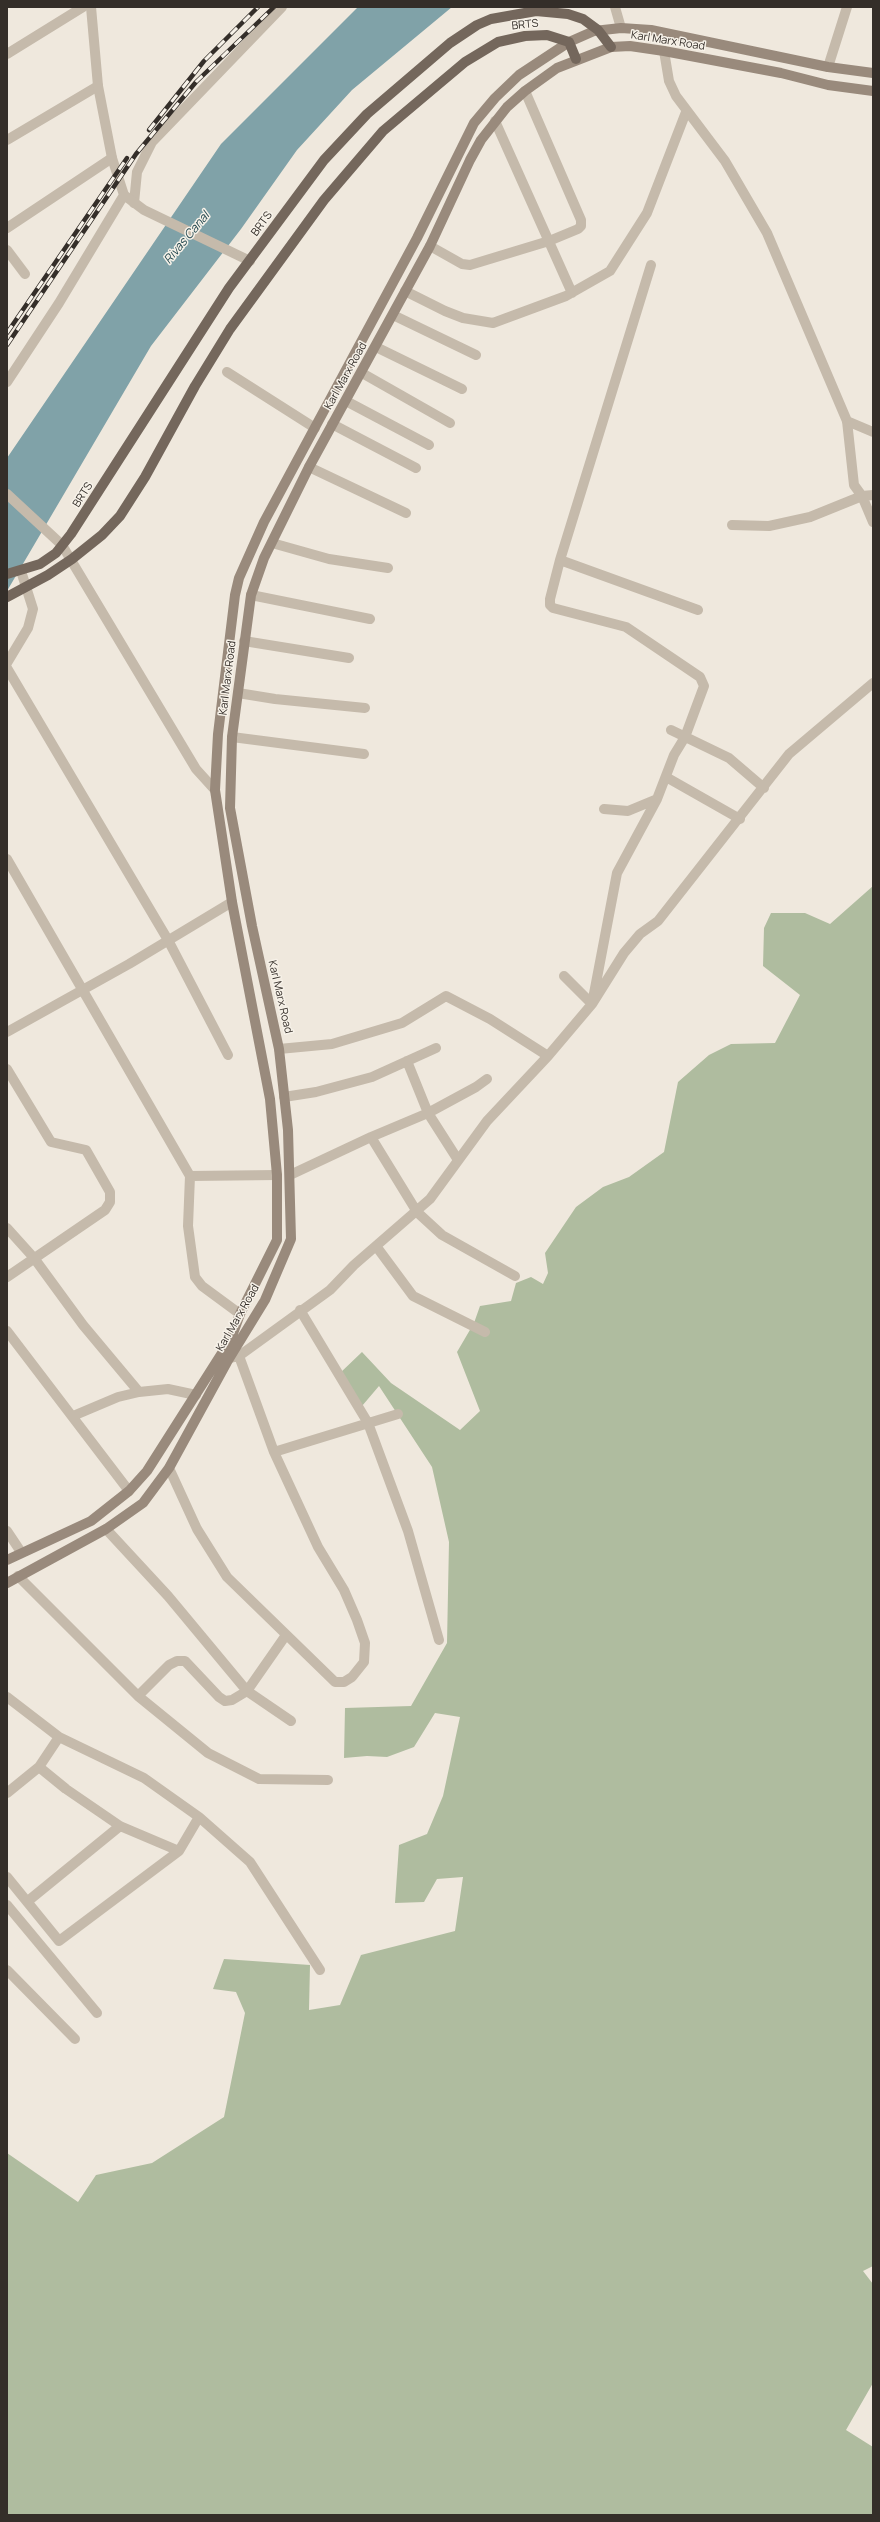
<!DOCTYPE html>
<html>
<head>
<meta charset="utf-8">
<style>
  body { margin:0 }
  #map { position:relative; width:880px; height:2522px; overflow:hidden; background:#efe8dd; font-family:Manrope,sans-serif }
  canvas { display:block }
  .frame { position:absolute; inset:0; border:8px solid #342e29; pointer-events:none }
</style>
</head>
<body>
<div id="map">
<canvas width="880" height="2522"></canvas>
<div class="frame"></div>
</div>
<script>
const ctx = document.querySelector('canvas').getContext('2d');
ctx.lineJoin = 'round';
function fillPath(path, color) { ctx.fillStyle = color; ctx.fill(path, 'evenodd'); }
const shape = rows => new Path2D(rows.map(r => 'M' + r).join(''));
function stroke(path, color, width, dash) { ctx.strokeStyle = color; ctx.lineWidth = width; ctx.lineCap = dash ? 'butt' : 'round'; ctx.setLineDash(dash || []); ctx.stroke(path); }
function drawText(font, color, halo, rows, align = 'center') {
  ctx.font = font + ' Manrope,sans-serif'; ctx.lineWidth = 3; ctx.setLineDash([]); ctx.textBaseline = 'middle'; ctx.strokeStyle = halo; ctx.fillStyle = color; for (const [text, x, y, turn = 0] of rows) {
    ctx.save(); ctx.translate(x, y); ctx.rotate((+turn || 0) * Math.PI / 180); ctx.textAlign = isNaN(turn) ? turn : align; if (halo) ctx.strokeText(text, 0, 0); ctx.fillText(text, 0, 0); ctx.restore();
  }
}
const green = shape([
  [873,886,873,2266,863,2271,873,2284,873,2383,846,2430,873,2447,873,2515,7,2515,7,2153,78,2202,96,2175,152,2163,224,2117,245,2013,236,1992,213,1989,224,1959,310,1965,309,2010,340,2005,361,1955,455,1931,463,1877,437,1879,424,1902,395,1903,399,1845,427,1834,443,1796,460,1717,435,1713,414,1747,387,1757,367,1756,344,1758,345,1708,411,1706,447,1643,449,1542,432,1467,379,1386,362,1406,339,1374,362,1352,391,1383,460,1430,480,1411,457,1352,474,1323,480,1306,511,1301,516,1283,531,1277,543,1284,548,1273,545,1253,576,1207,603,1187,629,1177,664,1152,678,1082,709,1055,731,1044,775,1043,800,995,763,966,764,928,771,913,805,913,830,924]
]);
const water = shape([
  [358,7,452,7,352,90,297,150,241,229,151,346,7,591,7,458,221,144]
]);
const minor = shape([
  [615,7,621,28],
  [7,54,83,7],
  [828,67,847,7],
  [495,121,572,293],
  [7,140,98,86],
  [134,203,137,172,152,142,282,7],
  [7,228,112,158],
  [430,246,462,264,470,265,549,241,578,229,581,226,581,220,525,91],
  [7,250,25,274],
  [405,291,445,311,463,318,493,323,566,296,610,271,647,213,686,112],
  [393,315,476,355],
  [376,347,462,389],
  [227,372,315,428],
  [362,373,450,423],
  [346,401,429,445],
  [847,421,854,485,862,496,873,522],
  [332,424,416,468],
  [309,467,406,513],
  [732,525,769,526,810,517,862,496,873,495],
  [272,543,329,559,388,568],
  [560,560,698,610],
  [251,595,370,619],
  [244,641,349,658],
  [7,663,28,628,33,609,21,571],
  [7,668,168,940,228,1055],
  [238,693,275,699,365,708],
  [671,730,729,758,764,788],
  [232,737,364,754],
  [666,777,740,819],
  [604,809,628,811,657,799],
  [7,859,190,1176,188,1226,195,1277,202,1286,240,1314],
  [564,976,592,1004,617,873,657,799,674,755,685,737,704,686,700,677,626,627,553,608,550,605,550,599,560,560,651,265],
  [7,1032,129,964,232,902],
  [279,1049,332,1044,402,1023,446,996,490,1019,548,1056],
  [407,1061,428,1113,458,1160],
  [7,1069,51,1142,86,1150,110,1192,110,1202,105,1210,7,1277],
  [284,1097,316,1092,372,1077,436,1048],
  [371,1137,417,1212,442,1235,515,1276],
  [290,1175,371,1137,428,1113,476,1087,487,1079],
  [190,1176,277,1175],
  [7,1228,34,1258,83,1325,139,1392],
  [376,1246,413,1296,485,1332],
  [300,1310,368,1423,408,1531,439,1640],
  [7,1331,129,1491],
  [226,1362,229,1358,239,1356,330,1290,354,1265,430,1199,487,1121,548,1056,592,1004,624,953,640,934,658,921,789,754,873,683],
  [73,1416,118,1397,139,1392,168,1389,196,1395],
  [274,1452,398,1414],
  [169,1468,197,1529,227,1577,335,1682,344,1682,352,1677,364,1662,365,1643,357,1620,344,1590,318,1547,274,1452,239,1356],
  [106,1529,168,1596,247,1691,291,1721],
  [7,1531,21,1552],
  [18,1576,138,1696,208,1753,259,1779,328,1780],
  [138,1696,169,1665,177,1661,185,1661,219,1697,225,1701,232,1700,247,1691,286,1635],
  [7,1697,59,1737,144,1778,199,1817,250,1862,320,1970],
  [39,1767,66,1789,120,1826,179,1851],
  [7,1793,39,1767,59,1737],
  [7,1877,59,1941,179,1851,199,1817],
  [28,1901,120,1826],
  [7,1905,97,2013],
  [7,1970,75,2039]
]);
const tertiary = shape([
  [664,51,669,81,676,96,725,161,767,233,847,421,873,432],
  [124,195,144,210,250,261],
  [7,382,59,303,124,195,112,158,98,86,91,7],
  [7,494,62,545,196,769,215,790]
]);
const secondary = shape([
  [7,1560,91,1521,129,1491,147,1471,231,1339,240,1314,277,1240,277,1175,270,1099,232,902,215,790,218,734,235,595,239,578,264,522,417,238,474,123,495,98,519,75,569,42,594,31,621,28,651,30,828,67,873,73],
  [7,1583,106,1529,143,1503,169,1468,227,1362,265,1300,291,1239,288,1130,279,1049,252,926,230,808,232,737,251,595,264,558,309,467,430,246,470,160,481,140,507,107,525,91,557,68,611,47,630,46,664,51,781,73,828,85,873,91]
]);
const primary = shape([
  [7,574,40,564,56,553,71,534,229,288,324,160,367,114,450,43,477,25,491,19,536,11,568,14,583,19,598,30,611,47],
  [7,597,48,575,72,559,102,535,120,516,145,477,195,386,230,329,324,200,383,131,465,62,498,42,525,36,547,35,569,42,576,59]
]);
const rail = shape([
  [149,130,204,61,258,7],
  [7,333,127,158],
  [7,345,136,154,196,82,274,7]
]);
const streetNames = [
  ["BRTS",525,25,-6],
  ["Karl Marx Road",668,41,9],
  ["BRTS",262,224,-54],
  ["Karl Marx Road",346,376,-61],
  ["BRTS",83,495,-58],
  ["Karl Marx Road",228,678,-83],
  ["Karl Marx Road",280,997,77],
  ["Karl Marx Road",238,1318,-60]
];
const waterNames = [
  ["Rivas Canal",187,238,-50]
];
fillPath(green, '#afbc9f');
fillPath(water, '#80a2a8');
stroke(minor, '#c5baab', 10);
stroke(tertiary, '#c5baab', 10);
stroke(secondary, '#998a7c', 10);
stroke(primary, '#74675c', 10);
stroke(rail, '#342e29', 4.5);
stroke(rail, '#f7f2e9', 3, [9]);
drawText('11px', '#342e29', '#f7f2e9', streetNames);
drawText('italic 12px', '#244950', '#f7f2e9', waterNames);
</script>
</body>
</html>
